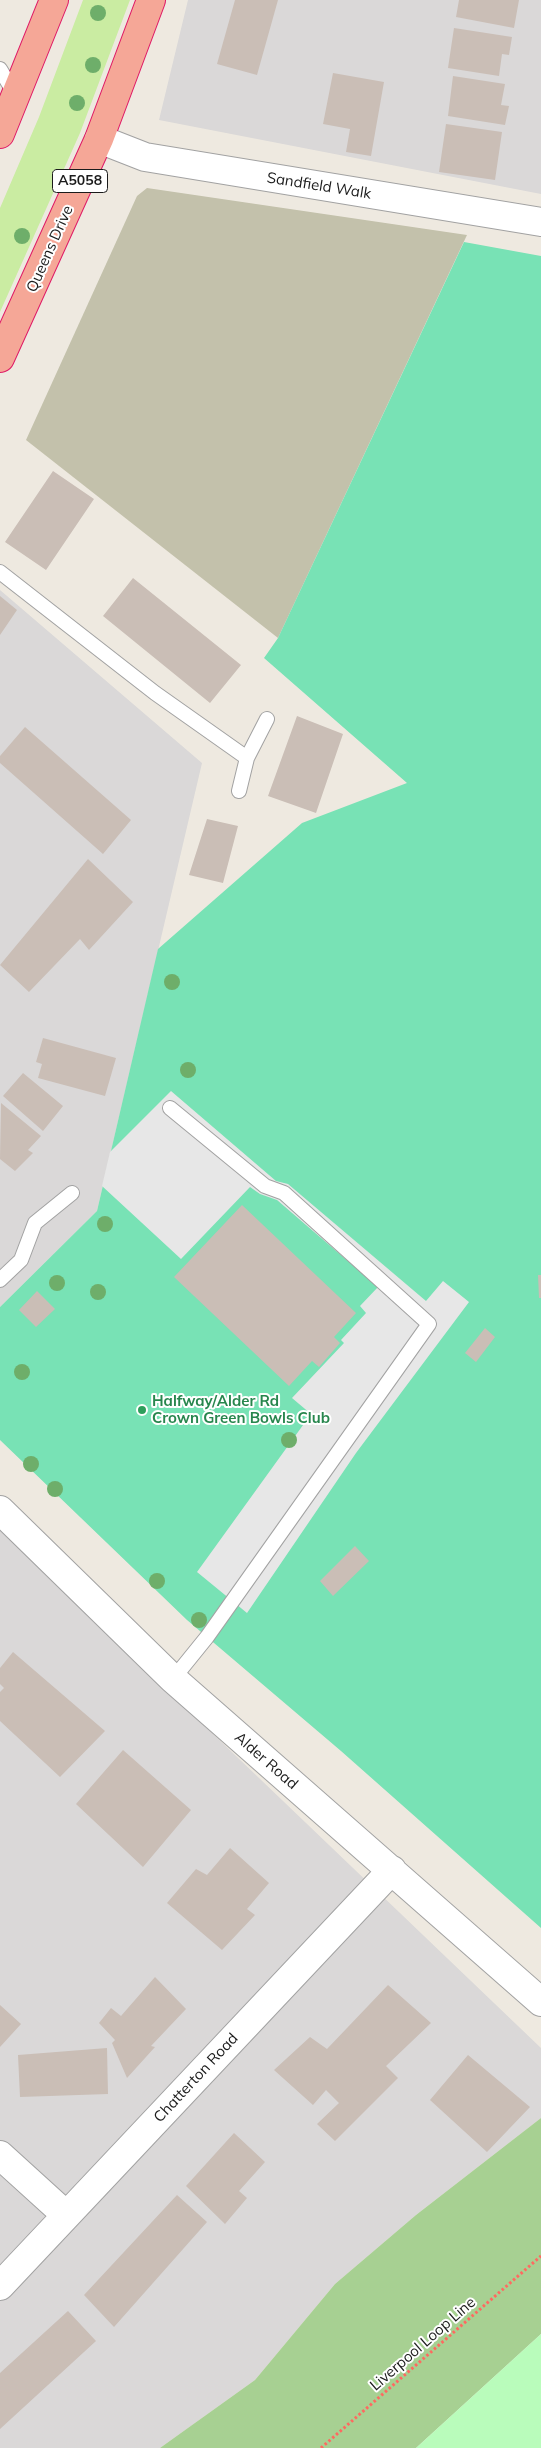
<!DOCTYPE html>
<html>
<head>
<meta charset="utf-8">
<style>
  body { margin:0 }
  canvas { display:block; background:#eee9e0 }
</style>
</head>
<body>
<canvas width="541" height="2448"></canvas>
<script>
const ctx = document.querySelector('canvas').getContext('2d');
ctx.lineJoin = 'round';
function fillPath(path, color) { ctx.fillStyle = color; ctx.fill(path, 'evenodd'); }
const shape = rows => new Path2D(rows.map(r => 'M' + r).join(''));
function stroke(path, color, width, dash) { ctx.strokeStyle = color; ctx.lineWidth = width; ctx.lineCap = dash ? 'butt' : 'round'; ctx.setLineDash(dash || []); ctx.stroke(path); }
function drawText(font, color, halo, rows, align = 'center') {
  ctx.font = font + ' Mulish,sans-serif'; ctx.lineWidth = 4; ctx.setLineDash([]); ctx.textBaseline = 'middle'; ctx.strokeStyle = halo; ctx.fillStyle = color; for (const [text, x, y, turn = 0] of rows) {
    ctx.save(); ctx.translate(x, y); ctx.rotate((+turn || 0) * Math.PI / 180); ctx.textAlign = isNaN(turn) ? turn : align; if (halo) ctx.strokeText(text, 0, 0); ctx.fillText(text, 0, 0); ctx.restore();
  }
}
const residential = shape([
  [188,0,541,0,541,194,159,120],
  [0,590,202,763,97,1211,0,1307],
  [0,1530,541,2048,541,2118,416,2215,335,2284,255,2380,160,2448,0,2448]
]);
const construction = shape([
  [147,188,467,235,278,638,26,440,137,196]
]);
const grass = shape([
  [83,0,130,0,80,133,0,312,0,208,39,117]
]);
const forest = shape([
  [541,2118,541,2334,416,2448,160,2448,255,2380,335,2284,416,2215]
]);
const park = shape([
  [541,2334,541,2448,416,2448]
]);
const pitch = shape([
  [464,242,541,256,541,1928,341,1751,187,1620,0,1440,0,1307,97,1211,158,949,302,823,407,783,264,658,278,638]
]);
const parking = shape([
  [171,1091,276,1181,288,1184,426,1301,443,1281,469,1302,356,1453,247,1613,197,1572,311,1414,292,1398,344,1343,341,1340,366,1313,360,1306,378,1287,277,1200,260,1194,250,1187,181,1259,102,1186,110,1152]
]);
const building = shape([
  [235,0,278,0,257,75,217,64],
  [459,0,519,0,514,28,456,17],
  [454,28,512,37,509,55,502,54,499,76,448,68],
  [333,73,384,82,371,156,346,152,350,129,323,124],
  [453,76,505,84,501,105,509,106,505,125,448,116],
  [446,124,502,132,495,180,439,172],
  [53,471,94,499,46,570,5,542],
  [133,578,241,665,210,703,103,616],
  [0,596,17,610,0,635],
  [297,716,343,734,316,813,268,796],
  [25,727,131,820,103,854,0,763,0,756],
  [207,819,238,826,223,883,189,875],
  [88,859,133,902,89,950,80,939,29,992,0,965],
  [43,1038,116,1058,105,1096,38,1078,42,1064,36,1062],
  [23,1073,63,1106,43,1131,3,1096],
  [1,1103,41,1136,28,1150,33,1153,15,1171,0,1159],
  [242,1205,356,1313,334,1337,340,1343,319,1367,312,1361,289,1386,174,1277],
  [538,1275,541,1275,541,1298,539,1298],
  [37,1291,55,1309,36,1327,19,1310],
  [485,1328,495,1337,476,1362,465,1353],
  [355,1546,369,1561,333,1596,320,1581],
  [13,1652,105,1731,60,1777,0,1721,0,1692,4,1688,0,1684,0,1668],
  [123,1750,191,1810,143,1867,76,1804],
  [230,1848,269,1883,247,1909,255,1915,222,1950,167,1903,196,1869,207,1875],
  [155,1977,186,2009,151,2046,155,2047,127,2078,112,2043,115,2040,99,2023,111,2008,121,2016],
  [388,1985,431,2023,386,2066,398,2078,335,2141,317,2124,339,2103,326,2090,313,2105,274,2070,310,2037,327,2049],
  [0,2005,21,2024,0,2047],
  [107,2048,108,2094,20,2097,18,2055],
  [468,2055,530,2107,487,2152,430,2100],
  [234,2133,265,2162,239,2191,247,2198,225,2224,186,2186],
  [177,2195,207,2222,114,2327,84,2295],
  [68,2311,96,2341,0,2429,0,2373]
]);
const path = shape([
  [321,2448,541,2256]
]);
const service = shape([
  [0,69,16,96],
  [0,572,155,693,247,758],
  [239,791,247,758,267,719],
  [170,1108,265,1186,284,1193,429,1324,207,1637,173,1679],
  [0,1280,21,1260,35,1223,72,1193]
]);
const minor = shape([
  [99,139,145,157,541,222],
  [0,1510,173,1679,541,2002],
  [0,2155,66,2215],
  [0,2286,392,1870]
]);
const trunk = shape([
  [0,134,54,0],
  [0,358,99,139,151,0]
]);
const trees = [
  [98,13],
  [93,65],
  [77,103],
  [22,236],
  [172,982],
  [188,1070],
  [105,1224],
  [57,1283],
  [98,1292],
  [22,1372],
  [289,1440],
  [31,1464],
  [55,1489],
  [157,1581],
  [199,1620]
];
const markers = [
  [142,1410,5,"#2e9e5b"]
];
const shields = [
  [80,181,55]
];
const shieldNames = [
  ["A5058",80,181]
];
const streetNames = [
  ["Sandfield Walk",319,186,9],
  ["Queens Drive",50,249,-66],
  ["Alder Road",266,1761,41],
  ["Chatterton Road",196,2078,-47],
  ["Liverpool Loop Line",423,2344,-41]
];
const leisureNames = [
  ["Halfway/Alder Rd",152,1401],
  ["Crown Green Bowls Club",152,1418]
];
fillPath(residential, '#dad8d8');
fillPath(construction, '#c3c1ab');
fillPath(grass, '#caeca2');
fillPath(forest, '#a7d092');
fillPath(park, '#b9fcbb');
fillPath(pitch, '#78e2b5');
fillPath(parking, '#e7e7e7');
fillPath(building, '#cabeb6');
stroke(service, '#a2a2a2', 16);
stroke(minor, '#a2a2a2', 30);
stroke(trunk, '#df1a66', 30);
stroke(path, '#ff6960', 3, [2.5, 2.5]);
stroke(service, '#fff', 14);
stroke(minor, '#fff', 28);
stroke(trunk, '#f5a797', 28);
ctx.fillStyle = '#6eae6a';
for (const [x, y] of trees) { ctx.beginPath(); ctx.arc(x, y, 8, 0, 2 * Math.PI); ctx.fill(); }
for (const [x, y, r, color] of markers) { const dot = new Path2D(); dot.arc(x, y, r, 0, 2 * Math.PI); ctx.fillStyle = color; ctx.fill(dot); stroke(dot, '#fff', 2); }
for (const [x, y, w] of shields) { const box = new Path2D(); box.roundRect(x - w / 2, y - 11.5, w, 23, 4); ctx.fillStyle = '#fff'; ctx.fill(box); stroke(box, '#1b1b1b', 1); }
drawText('bold 14px', '#1b1b1b', null, shieldNames);
drawText('15px', '#1b1b1b', '#fff', streetNames);
drawText('bold 15px', '#27864d', '#fff', leisureNames, 'left');
</script>
</body>
</html>
